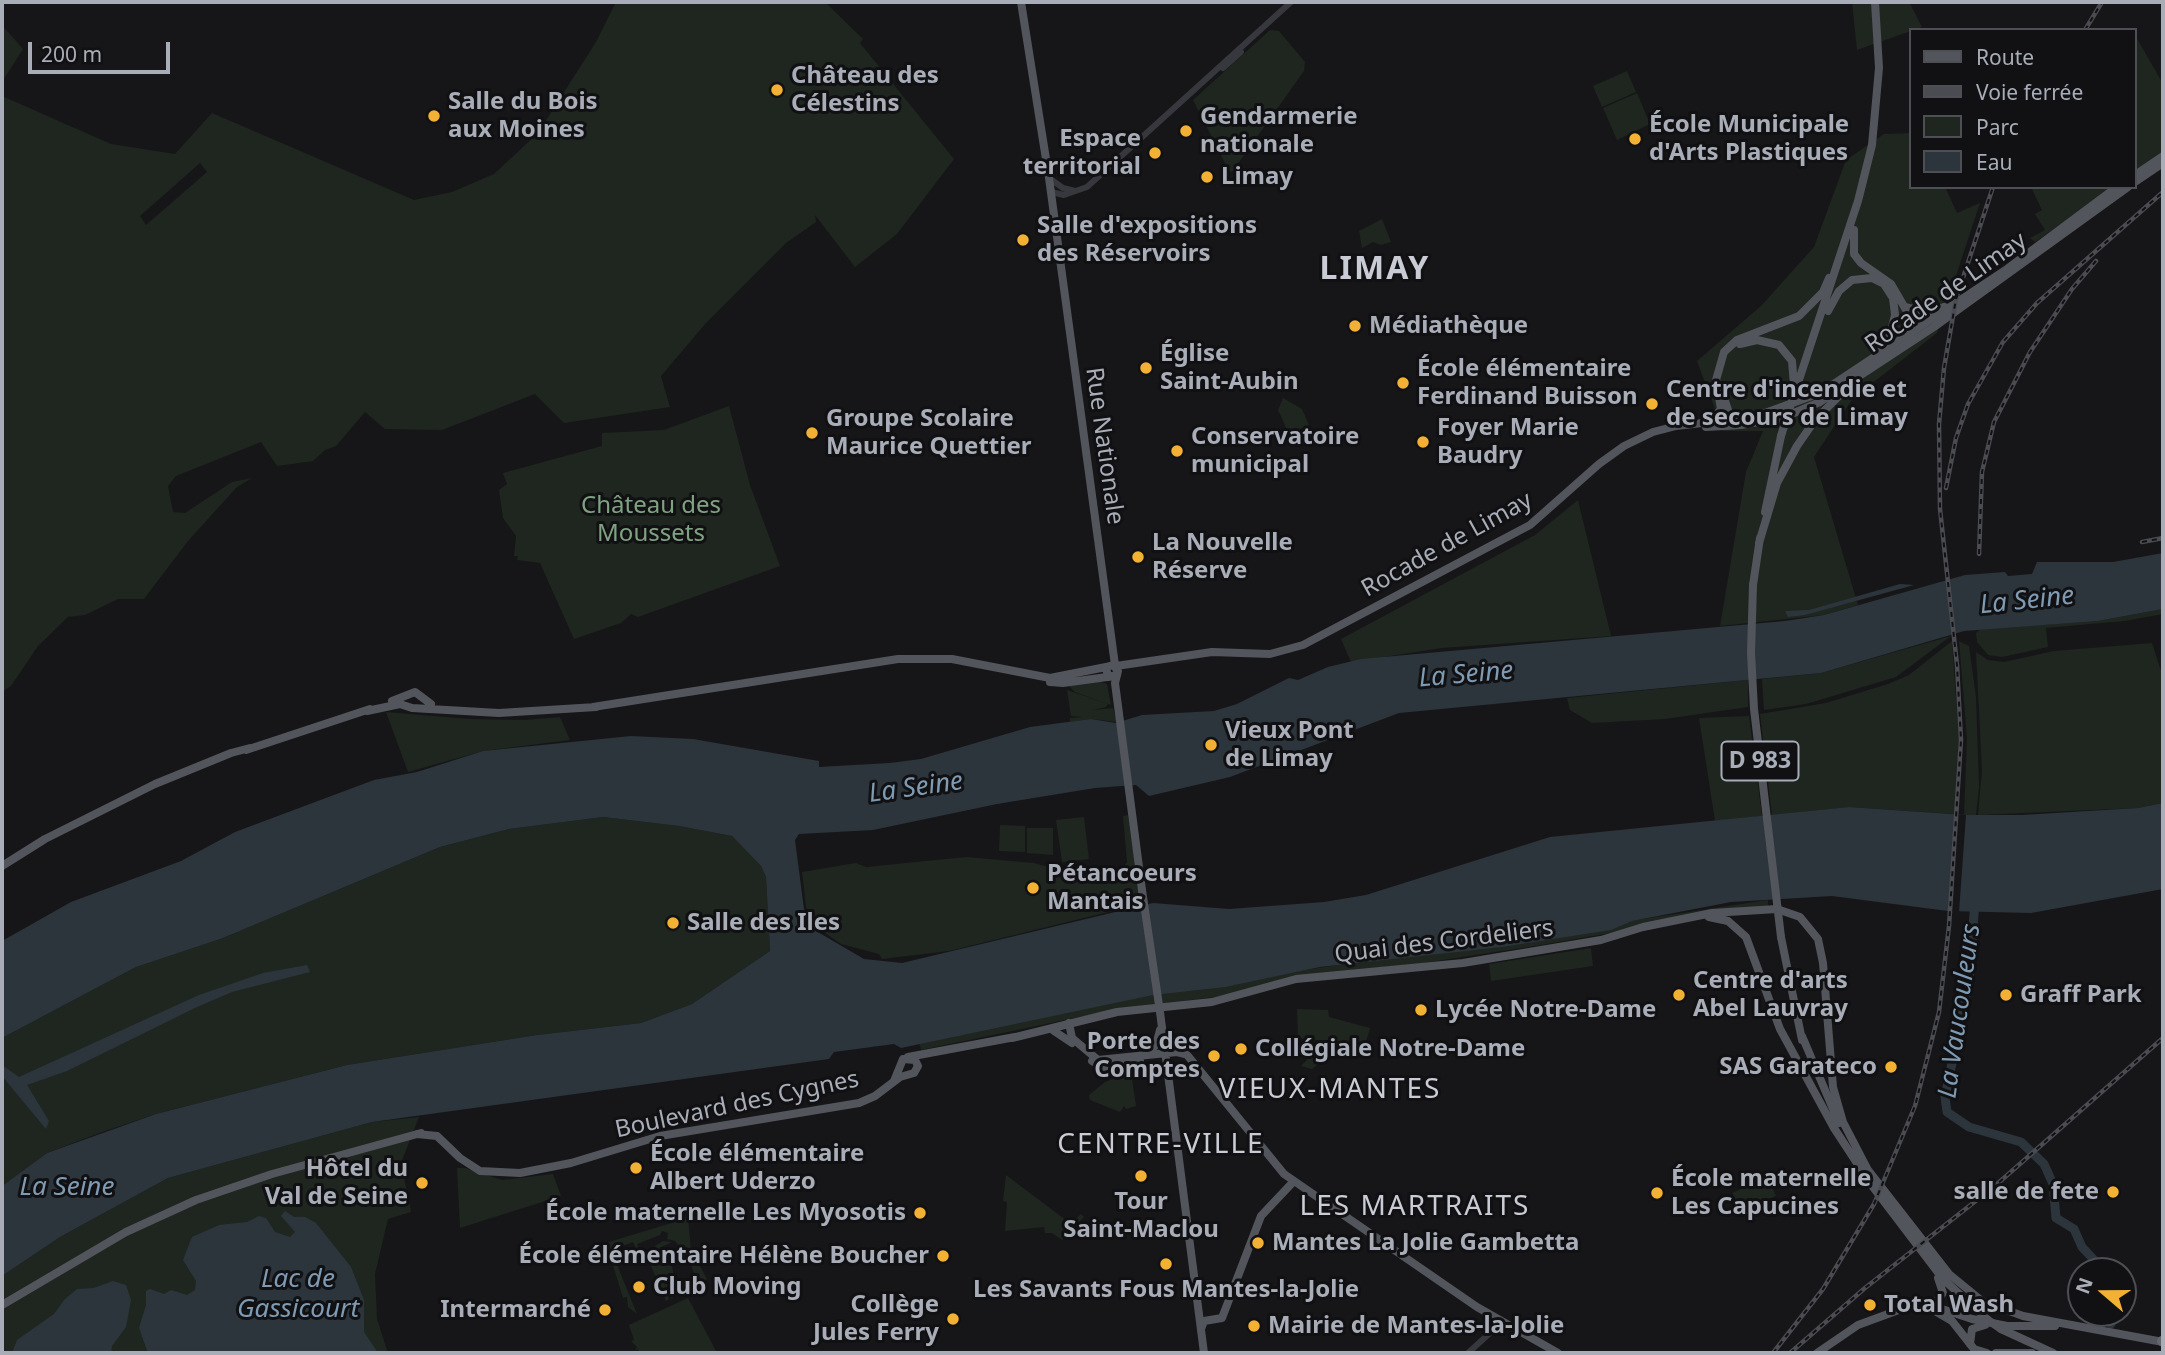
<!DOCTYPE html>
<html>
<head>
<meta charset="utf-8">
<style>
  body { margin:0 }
  #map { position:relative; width:2165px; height:1355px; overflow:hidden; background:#161618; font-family:"Noto Sans",sans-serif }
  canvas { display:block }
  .frame { position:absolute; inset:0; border:4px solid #a8adb8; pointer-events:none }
  .legend { position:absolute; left:1909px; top:28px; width:228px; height:161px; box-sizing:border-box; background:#111113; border:2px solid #4d4f55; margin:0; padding:9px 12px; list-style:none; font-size:21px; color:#a8adb8 }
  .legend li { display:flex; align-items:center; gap:14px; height:35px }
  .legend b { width:35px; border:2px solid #4d4f55 }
  .north { position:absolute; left:2067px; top:1257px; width:70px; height:70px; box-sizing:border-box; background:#111113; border:2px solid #4d4f55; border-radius:50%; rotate:290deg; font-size:19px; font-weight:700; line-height:28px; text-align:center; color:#a8adb8 }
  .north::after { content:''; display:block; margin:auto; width:24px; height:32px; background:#f2b134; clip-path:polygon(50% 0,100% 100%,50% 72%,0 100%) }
  .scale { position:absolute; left:28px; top:42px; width:142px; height:32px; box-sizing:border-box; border:4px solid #a8adb8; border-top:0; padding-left:9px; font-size:21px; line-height:24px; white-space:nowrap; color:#a8adb8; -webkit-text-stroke:5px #111113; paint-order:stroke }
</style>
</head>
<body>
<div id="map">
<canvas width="2165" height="1355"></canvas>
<div class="frame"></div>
<ul class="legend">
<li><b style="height:9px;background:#53555c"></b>Route</li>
<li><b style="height:9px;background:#4a4c52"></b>Voie ferrée</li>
<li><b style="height:19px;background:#1e261f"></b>Parc</li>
<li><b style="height:19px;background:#2c353c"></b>Eau</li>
</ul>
<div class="north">N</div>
<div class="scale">200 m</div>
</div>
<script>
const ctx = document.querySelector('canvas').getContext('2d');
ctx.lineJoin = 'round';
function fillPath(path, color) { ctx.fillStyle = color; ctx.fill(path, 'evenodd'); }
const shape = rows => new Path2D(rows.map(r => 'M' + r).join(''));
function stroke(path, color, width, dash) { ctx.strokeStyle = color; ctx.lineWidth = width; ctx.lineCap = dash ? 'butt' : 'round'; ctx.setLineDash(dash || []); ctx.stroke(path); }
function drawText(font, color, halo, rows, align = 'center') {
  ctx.font = font + ' "Noto Sans",sans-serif'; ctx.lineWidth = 6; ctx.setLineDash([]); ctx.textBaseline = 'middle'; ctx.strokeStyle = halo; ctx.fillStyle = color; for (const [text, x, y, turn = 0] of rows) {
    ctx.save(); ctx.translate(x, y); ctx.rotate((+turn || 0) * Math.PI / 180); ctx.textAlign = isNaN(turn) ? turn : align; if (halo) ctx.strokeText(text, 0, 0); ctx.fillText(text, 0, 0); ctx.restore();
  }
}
const green = shape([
  [616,2,825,2,863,39,860,43,954,159,897,234,855,267,815,215,816,222,786,243,706,323,661,376,670,407,564,423,535,394,442,430,385,429,365,412,336,446,325,450,313,461,277,466,261,442,176,476,168,486,173,512,185,513,232,482,252,478,237,487,188,541,144,599,118,599,85,615,68,617,38,646,11,686,2,692,2,96,111,144,175,154,212,113,414,200,452,192,494,174,538,133,596,42],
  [200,163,207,172,146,225,140,216],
  [1852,2,1909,2,1922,27,1857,50],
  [2,25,23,49,2,82],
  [1270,30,1279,31,1305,62,1304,71,1232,172,1229,171,1193,100],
  [2135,35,2163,84,2163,154,2135,172],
  [1627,71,1636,92,1602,107,1593,86],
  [1637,93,1650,124,1617,140,1603,108],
  [1911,133,1911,187,1945,187,1957,213,1980,203,1937,333,1853,398,1814,457,1858,605,1824,615,1720,626,1746,472,1763,431,1723,431,1697,361,1761,306,1814,247,1846,160,1884,134],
  [2031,187,2114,187,2035,242,2030,238,2045,230,2035,214,2042,210],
  [1382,219,1391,242,1381,245,1373,242,1362,248,1359,231],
  [1283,398,1302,409,1309,425,1289,434,1278,410],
  [729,406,750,485,780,566,638,617,631,614,621,623,574,639,540,563,517,560,518,556,514,556,516,536,503,518,499,490,507,484,503,473,602,446,602,433,664,430],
  [1578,500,1611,636,1442,648,1351,662,1341,639,1535,535],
  [2163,609,2163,614,2125,621,2046,628,2048,647,2002,657,1988,655,1977,642,1976,633,1981,629,2098,621],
  [1951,636,1896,677,1806,704,1764,710,1762,679,1821,673],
  [1952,641,1959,738,1955,814,1849,807,1772,815,1760,714,1826,703,1888,684,1909,675],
  [1959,641,1969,646,1976,697,1979,787,1976,815,1964,815,1967,738],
  [2152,643,2163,677,2163,803,2138,808,1978,815,1982,771,1976,652,1988,660,2004,662,2054,651],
  [1748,680,1748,707,1665,719,1592,723,1570,710,1567,698],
  [1098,681,1107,684,1111,705,1075,692,1069,686],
  [1067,690,1108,704,1106,707,1092,710,1113,708,1117,722,1092,719,1070,722,1070,718,1082,717,1071,716],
  [386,712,469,719,525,720,560,717,570,740,483,751,408,772],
  [1749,716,1762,816,1715,821,1699,718],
  [1128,815,1141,904,949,951,882,959,879,954,841,944,818,928,806,907,802,872,856,863,866,867,966,857,1034,863,1077,875,1113,873,1122,869,1127,862,1123,816],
  [603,817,679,826,732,836,761,866,766,877,770,951,692,1004,641,1023,537,1035,347,1065,156,1114,102,1132,47,1153,2,1186,2,1038,136,967,223,938,440,847,509,829],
  [1084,817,1089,859,1062,862,1056,820],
  [1000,825,1025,826,1025,852,999,851],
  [1027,828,1053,828,1053,855,1027,853],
  [1768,900,1768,906,1535,946,1423,963,1320,973,1215,997,1123,1008,921,1050,919,1042,1140,995],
  [1591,948,1593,966,1491,981,1489,964],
  [1297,1009,1328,1010,1329,1017,1370,1028,1363,1053,1339,1048,1312,1069,1301,1066,1325,1041,1298,1038],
  [1131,1072,1136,1106,1126,1109,1124,1106,1120,1112,1090,1100,1089,1095,1105,1082],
  [419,1117,401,1163,411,1212,388,1219,375,1274,377,1319,388,1353,2,1353,2,1276,60,1237,168,1178,372,1122],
  [457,1168,465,1168,502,1180,553,1174,561,1196,460,1228],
  [1006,1175,1071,1224,1081,1214,1084,1217,1062,1240,1052,1233,1045,1233,1044,1227,1005,1231,1007,1202,1003,1201],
  [1768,1177,1776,1196,1751,1206,1738,1203,1732,1193],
  [688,1218,691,1250,707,1279,698,1284,688,1257,675,1241,667,1239,668,1233,662,1231,660,1235,637,1244,644,1259,658,1252,655,1246,663,1241,672,1242,659,1248,664,1249,672,1267,674,1276,670,1278,674,1288,679,1287,682,1293,671,1298,664,1283,669,1299,666,1301,649,1261,643,1264,633,1242,611,1250,637,1314,628,1307,627,1297,623,1298,608,1249,599,1245],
  [688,1298,716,1351,640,1353,638,1349,635,1350,637,1347,631,1341,634,1340,629,1325]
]);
const water = shape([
  [2163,553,2163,609,2098,621,1964,631,1821,673,1399,713,1230,777,1149,796,1136,785,1095,788,997,804,873,830,799,834,795,840,804,909,816,931,864,959,902,963,1153,903,1229,909,1324,902,1366,895,1550,837,1849,807,1966,815,2022,815,2138,808,2163,803,2163,889,2031,913,1948,911,1832,896,1731,902,1632,921,1611,930,1502,947,1320,967,1225,987,1153,995,901,1048,894,1044,834,1052,829,1059,372,1122,168,1178,60,1237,2,1276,2,1186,47,1153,156,1114,347,1065,537,1035,641,1023,692,1004,770,951,766,877,761,866,732,836,679,826,603,817,509,829,440,847,223,938,136,967,2,1038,2,941,71,902,181,861,235,832,374,780,417,772,483,751,631,736,693,739,819,761,819,767,890,763,921,759,1030,727,1091,719,1116,723,1142,715,1214,711,1237,704,1289,678,1298,680,1328,667,1361,659,1785,621,1824,615,1965,575,2005,572,2008,576,2032,574,2037,562,2113,562],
  [1900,584,1914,585,1805,615,1788,617,1785,611,1809,610],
  [307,965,310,972,232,992,197,1007,67,1071,27,1085,49,1121,46,1129,2,1076,2,1065,19,1077,199,995,263,973],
  [285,1211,294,1217,305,1217,316,1223,351,1267,364,1300,364,1332,378,1353,148,1353,139,1328,146,1305,146,1291,150,1289,164,1294,171,1290,187,1295,195,1290,196,1281,183,1260,192,1237,219,1225,247,1222,259,1216,266,1218,275,1232,290,1237,295,1232,281,1216],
  [113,1281,126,1285,131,1300,126,1327,112,1346,111,1353,12,1353,17,1340,54,1314,65,1299,77,1289,94,1288]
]);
const pier = shape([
  [1955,814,1966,815,1959,912,1948,911]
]);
const river = shape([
  [1975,901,1969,981,1945,1097,1947,1112,1969,1127,2021,1142,2044,1164,2053,1184,2056,1218,2074,1229,2082,1247,2096,1262,2096,1271],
  [2105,1313,2111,1324]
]);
const minor = shape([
  [1223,68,1241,52],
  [1049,178,1063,188,1075,191],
  [1051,192,1064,195,1087,187,1291,2],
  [1468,1353,1502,1322]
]);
const major = shape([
  [1021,2,1049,178,1115,665],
  [2135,175,2163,156],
  [2135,182,2163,163],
  [1854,230,1854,254,1861,263,1891,284,1912,320,1910,336],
  [1906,307,1928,313,1944,307],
  [1828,311,1839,291,1852,280,1872,278,1884,284,1893,298,1895,315,1890,336,1877,353],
  [1740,344,1757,340,1779,345,1792,361,1794,385],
  [1723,395,1728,410,1726,423],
  [1791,404,1858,201,1872,145,1879,68,1875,2],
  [1712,421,1721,409,1716,380,1724,352,1737,340,1799,316,1823,292,1829,278],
  [1706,427,1741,425,1782,418,1820,402,1934,327,2128,187],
  [1765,512,1781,436],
  [1759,543,1777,483,1797,446,1815,420,1843,392],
  [1753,585,1760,538],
  [1116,666,1212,652,1270,654,1303,645,1530,525,1599,464,1624,446,1653,432,1676,426,1754,417,1820,393,2007,269,2117,187],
  [1117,675,1108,677,1106,667,1113,665,1118,671,1115,683,1142,890],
  [1050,682,1063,683,1107,677],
  [392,701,415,692,431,704],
  [593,707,898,659,952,659,1050,678,1106,667],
  [367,711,400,704,412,708,499,713,596,707],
  [246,750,370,709],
  [2,866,45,839,155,784,231,753,250,748],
  [1709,917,1728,921,1746,937,1780,1029,1834,1128,1870,1183,1943,1279,1988,1320],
  [1781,937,1802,1040],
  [1160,1012,1204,1353],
  [1069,1023,1072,1038,1098,1060,1177,1052,1185,1054],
  [1054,1031,1072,1043],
  [1802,1036,1839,1123],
  [1012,1038,1117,1012,1212,1002,1296,979,1463,963,1601,940,1643,927,1712,913,1777,909,1800,917,1818,939,1823,963,1833,1087,1843,1122,1869,1172],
  [1168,1039,1188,1056,1284,1174,1477,1307,1558,1353],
  [1147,1054,1156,1045,1160,1030],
  [908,1057,1015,1037],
  [1092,1061,1103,1067,1140,1061],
  [417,1134,437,1136,460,1158,480,1171,520,1173,571,1163,660,1136,859,1103,875,1096,900,1077,914,1073,918,1066,915,1060,903,1059,894,1081],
  [1868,1170,1949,1274,1982,1301,2023,1316,2163,1342],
  [2,1305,126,1232,196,1200,272,1174,421,1133],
  [1932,1306,1943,1293,1938,1278],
  [1935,1311,1952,1321,1974,1349,1987,1353],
  [2005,1326,2055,1326],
  [1201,1329,1204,1321,1222,1318,1261,1216,1294,1181],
  [2001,1329,2053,1353],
  [1970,1344,1972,1329,1985,1325],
  [1817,1353,1858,1325,1907,1307,1936,1307,1972,1319,2007,1326],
  [1996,1353,2032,1353]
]);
const highway = shape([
  [2162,1341,2163,1342]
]);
const rail = shape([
  [2085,30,2102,2],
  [1946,488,1956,438,1968,404,2003,342,2037,303,2163,192],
  [2142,542,2163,538],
  [1979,554,1982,472,1994,422,2030,352,2072,289,2096,261],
  [1773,1353,1823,1289,1874,1204,1915,1106,1939,1012,1949,926,1961,740,1957,665,1940,509,1939,424,1944,368,1956,299,1993,187],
  [1790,1353,1865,1288,1996,1185,2163,1038]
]);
const majorBridge = shape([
  [1781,436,1791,404],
  [1753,585,1751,653,1754,709,1781,937],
  [1142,890,1160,1012],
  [1988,1320,2001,1329]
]);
const markers = [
  [777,90,7,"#f2b134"],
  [434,116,7,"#f2b134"],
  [1186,131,7,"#f2b134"],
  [1635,139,7,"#f2b134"],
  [1155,153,7,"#f2b134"],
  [1207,177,7,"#f2b134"],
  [1023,240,7,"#f2b134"],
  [1355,326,7,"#f2b134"],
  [1146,368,7,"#f2b134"],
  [1403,383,7,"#f2b134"],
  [1652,404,7,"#f2b134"],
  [812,433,7,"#f2b134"],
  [1423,442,7,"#f2b134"],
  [1177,451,7,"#f2b134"],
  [1138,557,7,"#f2b134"],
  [1211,745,7,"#f2b134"],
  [1033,888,7,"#f2b134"],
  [673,923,7,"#f2b134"],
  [1679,995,7,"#f2b134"],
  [2006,995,7,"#f2b134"],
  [1421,1010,7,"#f2b134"],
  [1241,1049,7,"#f2b134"],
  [1214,1056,7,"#f2b134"],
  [1891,1067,7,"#f2b134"],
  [636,1168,7,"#f2b134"],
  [1141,1176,7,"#f2b134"],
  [422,1183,7,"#f2b134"],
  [2113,1192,7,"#f2b134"],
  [1657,1193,7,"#f2b134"],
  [920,1213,7,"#f2b134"],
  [1258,1243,7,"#f2b134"],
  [943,1256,7,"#f2b134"],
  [1166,1264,7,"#f2b134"],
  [639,1287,7,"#f2b134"],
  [1870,1305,7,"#f2b134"],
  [605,1310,7,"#f2b134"],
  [953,1319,7,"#f2b134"],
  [1254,1326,7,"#f2b134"]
];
const shields = [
  [1760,761,77]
];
const shieldNames = [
  ["D 983",1760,761]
];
const poiNames = [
  ["Château des",791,76],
  ["Célestins",791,104],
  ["Salle du Bois",448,102],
  ["aux Moines",448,130],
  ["Gendarmerie",1200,117],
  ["nationale",1200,145],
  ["École Municipale",1649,125],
  ["d'Arts Plastiques",1649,153],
  ["Espace",1141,139,"right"],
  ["territorial",1141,167,"right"],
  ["Limay",1221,177],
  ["Salle d'expositions",1037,226],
  ["des Réservoirs",1037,254],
  ["Médiathèque",1369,326],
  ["Église",1160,354],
  ["Saint-Aubin",1160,382],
  ["École élémentaire",1417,369],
  ["Ferdinand Buisson",1417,397],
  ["Centre d'incendie et",1666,390],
  ["de secours de Limay",1666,418],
  ["Groupe Scolaire",826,419],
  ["Maurice Quettier",826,447],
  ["Foyer Marie",1437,428],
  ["Baudry",1437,456],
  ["Conservatoire",1191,437],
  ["municipal",1191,465],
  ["La Nouvelle",1152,543],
  ["Réserve",1152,571],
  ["Vieux Pont",1225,731],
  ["de Limay",1225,759],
  ["Pétancoeurs",1047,874],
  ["Mantais",1047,902],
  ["Salle des Iles",687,923],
  ["Centre d'arts",1693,981],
  ["Abel Lauvray",1693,1009],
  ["Graff Park",2020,995],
  ["Lycée Notre-Dame",1435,1010],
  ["Porte des",1200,1042,"right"],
  ["Comptes",1200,1070,"right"],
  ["Collégiale Notre-Dame",1255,1049],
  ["SAS Garateco",1877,1067,"right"],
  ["École élémentaire",650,1154],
  ["Albert Uderzo",650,1182],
  ["Hôtel du",408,1169,"right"],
  ["Val de Seine",408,1197,"right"],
  ["École maternelle",1671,1179],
  ["Les Capucines",1671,1207],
  ["salle de fete",2099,1192,"right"],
  ["Tour",1141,1202,"center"],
  ["Saint-Maclou",1141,1230,"center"],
  ["École maternelle Les Myosotis",906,1213,"right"],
  ["Mantes La Jolie Gambetta",1272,1243],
  ["École élémentaire Hélène Boucher",929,1256,"right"],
  ["Club Moving",653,1287],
  ["Les Savants Fous Mantes-la-Jolie",1166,1290,"center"],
  ["Collège",939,1305,"right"],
  ["Jules Ferry",939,1333,"right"],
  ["Total Wash",1884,1305],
  ["Intermarché",591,1310,"right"],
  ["Mairie de Mantes-la-Jolie",1268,1326]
];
const streetNames = [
  ["Rocade de Limay",1946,293,-35],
  ["Rue Nationale",1104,446,82],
  ["Rocade de Limay",1447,545,-29],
  ["Quai des Cordeliers",1444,942,-7],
  ["Boulevard des Cygnes",737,1105,-12]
];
const parkNames = [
  ["Château des",651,506],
  ["Moussets",651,534]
];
const waterNames = [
  ["La Seine",2027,601,-6],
  ["La Seine",1466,675,-5],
  ["La Seine",916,788,-8],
  ["La Vaucouleurs",1960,1011,-82],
  ["La Seine",67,1188],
  ["Lac de",298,1280],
  ["Gassicourt",298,1310]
];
const quarterNames = [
  ["VIEUX-MANTES",1330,1090],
  ["CENTRE-VILLE",1161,1145],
  ["LES MARTRAITS",1415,1207]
];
const districtNames = [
  ["LIMAY",1375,270]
];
fillPath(green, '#1e261f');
fillPath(water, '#2c353c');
fillPath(pier, '#161618');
stroke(river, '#2c353c', 9);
stroke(minor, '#37383d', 6);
stroke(major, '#53555c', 8);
stroke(highway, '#63666e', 10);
stroke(rail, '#4a4c52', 4.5);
stroke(rail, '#111113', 2, [5]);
stroke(majorBridge, '#53555c', 8);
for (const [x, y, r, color] of markers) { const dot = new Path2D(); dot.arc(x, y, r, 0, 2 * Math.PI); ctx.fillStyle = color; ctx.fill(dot); stroke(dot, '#111113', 2.5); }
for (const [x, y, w] of shields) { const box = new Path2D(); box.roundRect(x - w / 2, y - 19.5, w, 39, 5); ctx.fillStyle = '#111113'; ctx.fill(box); stroke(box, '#a8adb8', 2); }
drawText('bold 23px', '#a8adb8', null, shieldNames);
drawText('bold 24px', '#a8adb8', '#111113', poiNames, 'left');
drawText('24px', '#a8adb8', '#111113', streetNames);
drawText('24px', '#7fa381', '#111113', parkNames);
drawText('italic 26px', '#7f9bb3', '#111113', waterNames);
ctx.letterSpacing = '2px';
drawText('28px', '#c9ccd4', '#111113', quarterNames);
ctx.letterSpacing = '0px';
ctx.letterSpacing = '2px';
drawText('bold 32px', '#c9ccd4', '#111113', districtNames);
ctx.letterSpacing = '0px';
</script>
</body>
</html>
